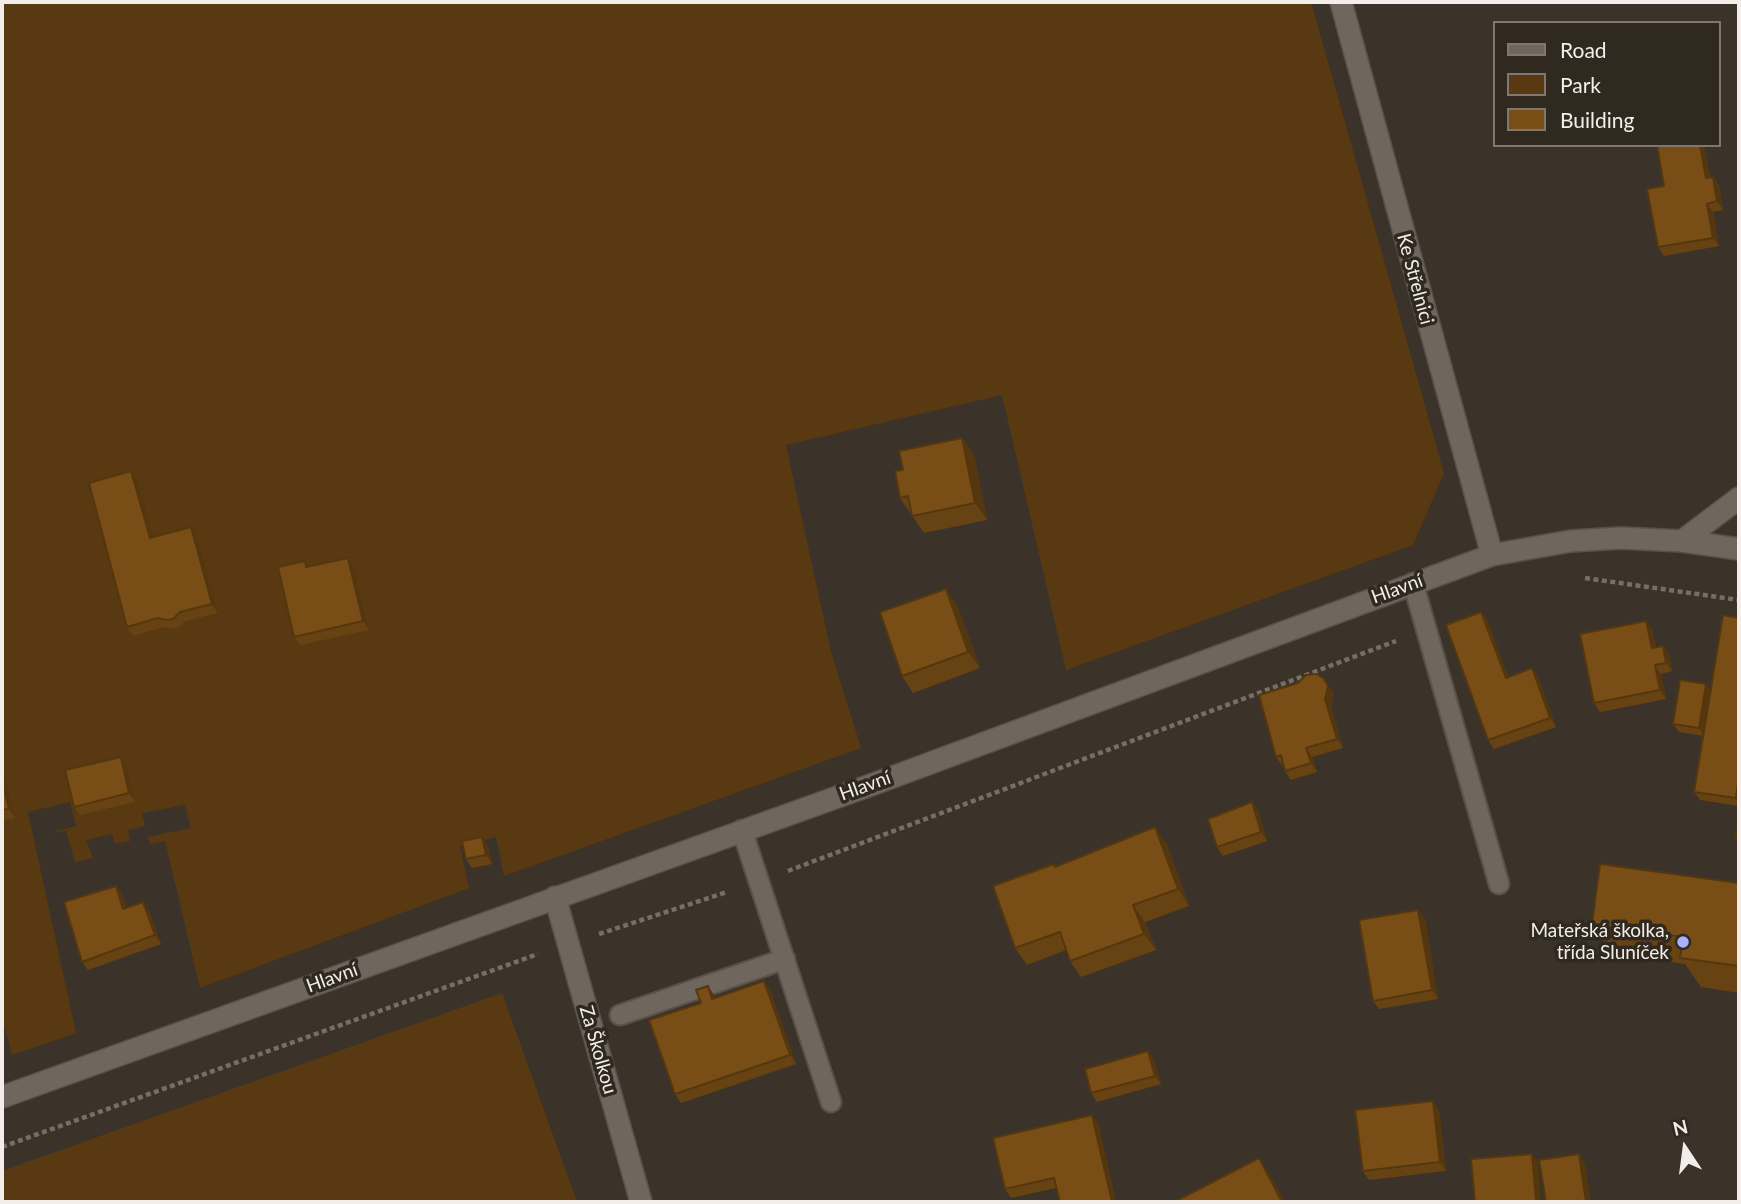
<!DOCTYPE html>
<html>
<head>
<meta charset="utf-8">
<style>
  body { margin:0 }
  #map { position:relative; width:1741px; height:1204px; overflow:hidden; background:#3b332a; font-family:Lato,sans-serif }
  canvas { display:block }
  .frame { position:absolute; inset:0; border:4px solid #f3eee9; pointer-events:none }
  .legend { position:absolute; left:1493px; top:21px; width:228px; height:126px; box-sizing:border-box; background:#302920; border:2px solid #7e7870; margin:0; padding:9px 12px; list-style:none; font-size:21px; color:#f3eee9 }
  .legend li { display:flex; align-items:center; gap:14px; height:35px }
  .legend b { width:35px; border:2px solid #7e7870 }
  .north { position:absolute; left:1650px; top:1113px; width:70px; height:70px; -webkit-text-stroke:5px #302920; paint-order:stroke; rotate:347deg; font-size:19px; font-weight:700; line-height:28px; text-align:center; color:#f3eee9 }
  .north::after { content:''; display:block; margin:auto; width:24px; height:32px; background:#f3eee9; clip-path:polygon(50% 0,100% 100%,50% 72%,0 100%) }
</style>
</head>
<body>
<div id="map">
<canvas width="1741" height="1204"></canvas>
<div class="frame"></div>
<ul class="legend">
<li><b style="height:9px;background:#6f665d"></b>Road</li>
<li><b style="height:19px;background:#583911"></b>Park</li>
<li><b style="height:19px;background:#784e16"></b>Building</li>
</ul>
<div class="north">N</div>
</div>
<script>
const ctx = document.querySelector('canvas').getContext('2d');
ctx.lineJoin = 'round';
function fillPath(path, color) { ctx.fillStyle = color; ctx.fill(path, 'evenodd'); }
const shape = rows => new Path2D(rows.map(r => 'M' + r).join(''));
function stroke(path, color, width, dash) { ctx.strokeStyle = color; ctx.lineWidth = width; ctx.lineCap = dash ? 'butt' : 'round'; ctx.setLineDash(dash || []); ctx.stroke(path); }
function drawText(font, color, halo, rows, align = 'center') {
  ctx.font = font + ' Lato,sans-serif'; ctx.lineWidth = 7; ctx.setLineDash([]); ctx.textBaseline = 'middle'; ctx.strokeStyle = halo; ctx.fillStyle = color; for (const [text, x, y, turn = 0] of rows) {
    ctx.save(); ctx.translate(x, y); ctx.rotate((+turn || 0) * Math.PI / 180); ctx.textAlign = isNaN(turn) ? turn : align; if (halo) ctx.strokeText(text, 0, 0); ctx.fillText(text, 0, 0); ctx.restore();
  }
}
const green = shape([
  [9,2,1311,2,1444,473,1413,545,1066,670,1002,395,786,445,831,652,861,748,504,876,496,837,460,846,469,888,200,988,165,841,150,844,148,837,191,828,185,805,142,813,145,826,128,830,130,841,115,844,112,834,86,840,93,858,75,862,66,831,49,833,76,826,70,802,28,812,76,1033,12,1055,2,1018,2,4],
  [502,993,577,1202,2,1202,2,1171]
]);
const path = shape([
  [1585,578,1739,600],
  [788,871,1396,641],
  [599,934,727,892],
  [2,1147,538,954]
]);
const lane = shape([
  [1413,583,1499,884],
  [742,830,831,1102],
  [620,1015,785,959]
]);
const street = shape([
  [1341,2,1492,555],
  [1682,541,1739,498],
  [555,897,641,1202]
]);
const secondary = shape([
  [2,1097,882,781,1492,555,1571,541,1621,538,1682,541,1739,549]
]);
const wall = shape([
  [1710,177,1719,185,1723,210,1713,212,1719,246,1664,256,1658,247],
  [962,438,974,455,987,520,924,533,900,498,903,470],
  [131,471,137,479,153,537,197,535,218,613,186,621,179,627,172,629,164,627,133,636,127,627],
  [348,558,354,566,369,630,300,645,294,637,308,567],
  [957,605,980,668,913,693,902,676],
  [1481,612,1487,620,1508,677,1532,668,1538,677,1556,727,1494,749,1488,740],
  [1739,618,1739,806,1700,800,1694,792,1704,736,1679,732,1673,724,1706,684,1711,691],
  [1646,621,1652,630,1656,647,1669,654,1672,671,1661,674,1666,699,1600,712,1594,703],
  [1330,688,1334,695,1331,707,1343,748,1312,757,1317,772,1291,780,1285,771,1284,765,1282,765,1276,757],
  [2,764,15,818,2,820],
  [127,766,135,802,80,815,74,807],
  [1258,810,1267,841,1223,856,1217,847],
  [1167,844,1189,906,1145,922,1156,950,1081,977,1070,961,1066,950,1027,965,1015,948,1055,866],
  [488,846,492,864,472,868,466,859],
  [1739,883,1739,993,1701,987,1685,964,1612,954,1592,924],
  [122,894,126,908,149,911,161,944,88,970,82,962],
  [1418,910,1425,919,1438,999,1379,1009,1373,1001],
  [708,986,715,998,770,990,796,1064,681,1103,675,1094,701,1003],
  [1148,1051,1154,1060,1161,1084,1097,1102,1091,1093],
  [1439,1110,1446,1171,1369,1180,1363,1171],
  [1098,1123,1116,1202,1060,1202,1056,1188,1011,1198,1005,1189]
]);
const shadedWall = shape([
  [1700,145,1704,145,1712,187,1706,178],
  [1713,177,1719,185,1723,210,1717,201],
  [1707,204,1713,212,1719,246,1713,238],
  [962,438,974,455,987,520,975,503],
  [131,471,137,479,156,546,150,538],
  [191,527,197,535,218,613,212,604],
  [348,558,354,566,369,630,363,621],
  [946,589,957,605,980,668,968,652],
  [1481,612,1487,620,1512,687,1506,678],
  [1646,621,1652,630,1658,656,1652,648],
  [1663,646,1669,654,1672,671,1666,663],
  [1655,665,1661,674,1666,699,1660,690],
  [1532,668,1538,677,1556,727,1550,718],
  [1324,679,1334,695,1331,707,1343,748,1337,739,1325,699],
  [1706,684,1712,693,1705,737,1699,728],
  [1306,748,1312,757,1317,772,1311,763],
  [121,757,127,766,135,802,129,793],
  [2,764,15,818,9,809,2,781],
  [1739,774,1739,803,1736,798],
  [1252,802,1258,810,1267,841,1261,832],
  [1155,827,1167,844,1189,906,1178,889],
  [482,837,488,846,492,864,486,855],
  [116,886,122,894,129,918,123,909],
  [143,902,149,911,161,944,155,935],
  [1133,905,1145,922,1156,950,1144,934],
  [1418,910,1425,919,1438,999,1432,990],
  [764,981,770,990,796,1064,790,1055],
  [708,986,714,995,718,1007,712,999],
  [1148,1051,1154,1060,1161,1084,1155,1076],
  [1433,1101,1439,1110,1446,1171,1440,1162],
  [1092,1115,1098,1123,1116,1202,1112,1202],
  [1532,1154,1538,1163,1541,1202,1537,1202,1536,1201],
  [1579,1154,1585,1163,1591,1202,1586,1202],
  [1259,1158,1270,1175,1285,1202,1282,1202]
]);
const building = shape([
  [1657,145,1700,145,1706,178,1713,177,1717,201,1707,204,1713,238,1658,247,1647,189,1664,186,1657,145],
  [962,438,975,503,912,516,908,496,900,498,895,471,903,470,899,451,962,438],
  [131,471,150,538,191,527,212,604,180,612,173,619,166,620,158,618,127,627,89,483,131,471],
  [348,558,363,621,294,637,278,567,305,561,306,567,348,558],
  [946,589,968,652,902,676,880,612,946,589],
  [1481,612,1506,678,1532,668,1550,718,1488,740,1446,625,1481,612],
  [1723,615,1739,618,1739,774,1736,798,1694,792,1723,615],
  [1646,621,1652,648,1663,646,1666,663,1655,665,1660,690,1594,703,1580,634,1646,621],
  [1317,674,1324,679,1328,686,1325,699,1337,739,1306,748,1311,763,1285,771,1281,755,1276,757,1259,695,1298,683,1306,675,1317,674],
  [1680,680,1706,684,1699,728,1673,724,1680,680],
  [121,757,129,793,74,807,65,770,121,757],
  [2,781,9,809,2,810,2,781],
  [1252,802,1261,832,1217,847,1208,819,1252,802],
  [1739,817,1739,839,1736,838,1739,817],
  [1155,827,1178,889,1133,905,1144,934,1070,961,1060,932,1015,948,993,886,1054,864,1055,867,1155,827],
  [482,837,486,855,466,859,462,841,482,837],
  [1600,864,1739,883,1739,966,1680,958,1683,937,1592,924,1600,864],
  [116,886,123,909,143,902,155,935,82,962,64,902,116,886],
  [1418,910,1432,990,1373,1001,1359,920,1418,910],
  [764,981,790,1055,675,1094,649,1020,701,1003,696,990,708,986,712,999,764,981],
  [1148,1051,1155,1076,1091,1093,1085,1069,1148,1051],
  [1433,1101,1440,1162,1363,1171,1355,1110,1433,1101],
  [1092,1115,1112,1202,1060,1202,1054,1178,1005,1189,993,1138,1092,1115],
  [1532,1154,1536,1201,1517,1202,1475,1202,1471,1159,1532,1154],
  [1579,1154,1586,1202,1546,1202,1539,1160,1579,1154],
  [1259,1158,1282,1202,1177,1202,1176,1201,1259,1158]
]);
const markers = [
  [1683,942,7,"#a9b0fc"]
];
const streetNames = [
  ["Ke Střelnici",1415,279,75],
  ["Hlavní",1397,589,-20],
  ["Hlavní",865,786,-20],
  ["Hlavní",332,978,-20],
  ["Za Školkou",598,1050,74]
];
const poiNames = [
  ["Mateřská školka,",1669,931],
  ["třída Sluníček",1669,953]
];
fillPath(green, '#583911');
stroke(lane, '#58514a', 23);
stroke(street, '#58514a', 24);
stroke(secondary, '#58514a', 24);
stroke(path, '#766f67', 4.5, [5, 3.5]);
stroke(lane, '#6f665d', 19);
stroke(street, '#6f665d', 21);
stroke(secondary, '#6f665d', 21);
fillPath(wall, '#674313');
fillPath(shadedWall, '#54370f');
fillPath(building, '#784e16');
stroke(building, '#54370f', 2);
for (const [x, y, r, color] of markers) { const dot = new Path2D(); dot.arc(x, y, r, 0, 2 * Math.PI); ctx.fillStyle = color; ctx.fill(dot); stroke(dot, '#302920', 2.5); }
drawText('19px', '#f3eee9', '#302920', streetNames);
drawText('19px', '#f3eee9', '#302920', poiNames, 'right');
</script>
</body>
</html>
